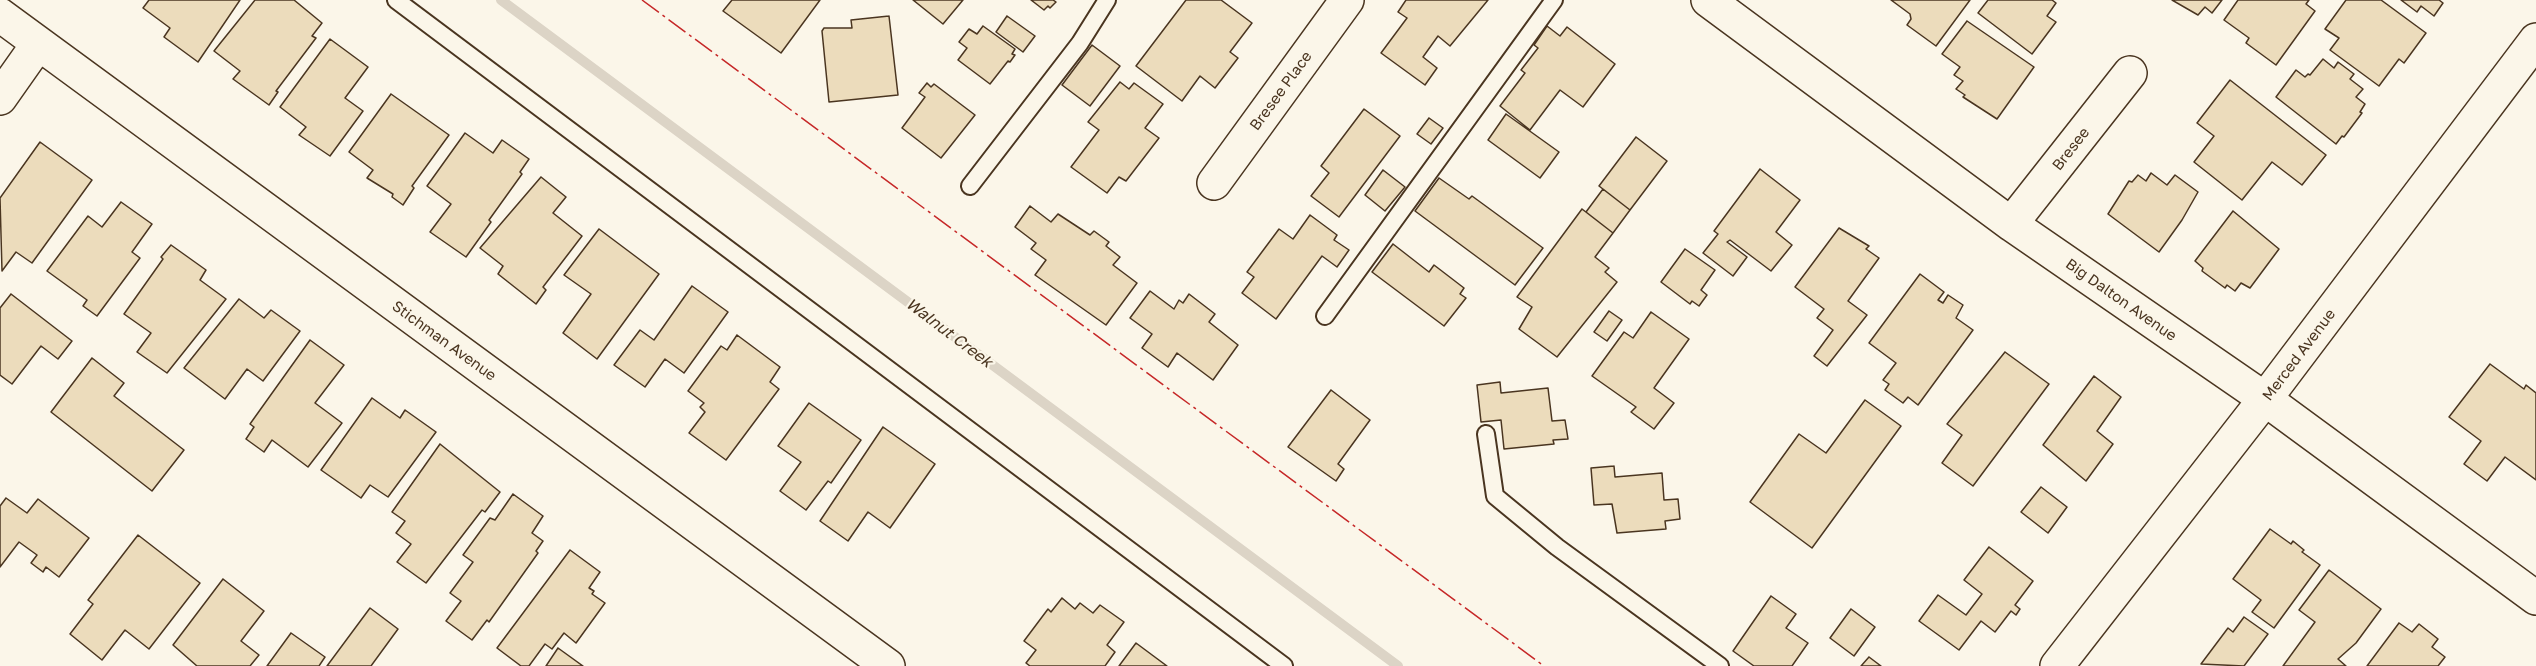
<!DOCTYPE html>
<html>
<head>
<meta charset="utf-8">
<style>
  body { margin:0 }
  canvas { display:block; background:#fbf6e9 }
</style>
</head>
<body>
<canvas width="2536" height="666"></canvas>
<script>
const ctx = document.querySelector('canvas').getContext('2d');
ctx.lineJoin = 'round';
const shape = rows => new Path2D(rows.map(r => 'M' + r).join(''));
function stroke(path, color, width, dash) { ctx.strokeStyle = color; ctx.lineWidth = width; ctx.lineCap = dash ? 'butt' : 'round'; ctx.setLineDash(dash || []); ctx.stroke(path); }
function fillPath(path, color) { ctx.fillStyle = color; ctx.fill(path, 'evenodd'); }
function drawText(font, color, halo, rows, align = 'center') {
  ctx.font = font + ' "Golos Text",sans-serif'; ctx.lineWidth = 4.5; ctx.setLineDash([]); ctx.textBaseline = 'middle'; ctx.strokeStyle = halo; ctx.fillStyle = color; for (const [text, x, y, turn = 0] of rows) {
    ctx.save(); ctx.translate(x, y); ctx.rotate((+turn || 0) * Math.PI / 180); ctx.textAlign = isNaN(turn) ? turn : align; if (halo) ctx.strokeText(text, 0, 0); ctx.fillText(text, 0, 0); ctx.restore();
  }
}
const stream = shape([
  [501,0,1398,666]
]);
const building = shape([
  [149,0,240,0,198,62,164,37,170,28,143,8,149,0],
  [255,0,294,0,322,23,312,36,316,38,276,91,278,92,269,105,233,79,240,71,214,51,255,0],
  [732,0,820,0,781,53,723,11,732,0],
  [913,0,963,0,943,24,913,0],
  [1031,0,1053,0,1056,2,1050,8,1048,6,1044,10,1031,0],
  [1186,0,1221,0,1252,23,1230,52,1238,58,1215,88,1200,76,1182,101,1136,66,1186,0],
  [1406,0,1488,0,1450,46,1438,36,1423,57,1437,68,1425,85,1381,53,1407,18,1398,12,1406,0],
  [1891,0,1970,0,1936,46,1907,25,1911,19,1910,14,1891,0],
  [1988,0,2052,0,2056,3,2047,16,2056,22,2032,54,1978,13,1988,0],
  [2172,0,2222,0,2212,13,2205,7,2198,15,2172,0],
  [2238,0,2309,0,2306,4,2315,11,2276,65,2246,43,2249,38,2224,20,2238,0],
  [2346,0,2381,0,2426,33,2404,63,2399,59,2379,86,2330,50,2339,38,2325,29,2346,0],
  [2401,0,2439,0,2443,3,2434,16,2421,6,2417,12,2401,0],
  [889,16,898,95,829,102,822,31,824,28,852,28,851,20,889,16],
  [1007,16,1035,36,1023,52,996,32,1007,16],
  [1967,21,2034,67,1997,119,1963,97,1965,95,1956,89,1963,81,1954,75,1960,67,1942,54,1967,21],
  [983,26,1015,49,1012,54,1015,55,1010,62,1008,61,990,84,958,60,967,48,959,42,969,29,977,34,983,26],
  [1547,26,1560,36,1567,27,1615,64,1583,107,1560,90,1530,130,1500,106,1525,73,1521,70,1538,48,1534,45,1547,26],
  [330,39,368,67,345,98,363,111,330,156,299,135,306,127,280,107,330,39],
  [1092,45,1120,66,1090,106,1062,85,1092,45],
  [2323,59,2334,68,2338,62,2354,74,2350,79,2363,89,2356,97,2365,104,2360,112,2362,113,2344,137,2342,136,2336,144,2276,97,2296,70,2305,77,2308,74,2310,75,2323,59],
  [2230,80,2326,155,2302,185,2272,162,2242,200,2194,162,2214,136,2197,123,2230,80],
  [1120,82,1129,89,1134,83,1163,104,1145,128,1159,138,1126,181,1119,177,1107,193,1071,167,1099,130,1088,122,1120,82],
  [927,83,931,87,934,84,975,115,941,158,902,128,925,97,919,93,927,83],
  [391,94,449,135,412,186,414,188,403,205,392,197,393,194,367,178,373,170,349,152,391,94],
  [1364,109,1400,136,1339,217,1311,196,1329,173,1321,166,1364,109],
  [1506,114,1559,152,1540,178,1488,140,1506,114],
  [1429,118,1443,128,1431,144,1417,134,1429,118],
  [465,133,493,153,502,140,529,159,520,172,522,174,489,220,491,222,466,257,430,232,451,204,427,186,465,133],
  [1636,137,1667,161,1630,210,1599,186,1636,137],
  [40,142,92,180,32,263,16,252,2,271,0,198,40,142],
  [1760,169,1800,200,1776,232,1792,245,1771,271,1730,240,1727,242,1747,257,1733,276,1703,253,1718,234,1714,231,1760,169],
  [1383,170,1405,187,1385,211,1365,195,1383,170],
  [2151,173,2167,185,2175,175,2198,192,2182,220,2159,252,2108,214,2129,181,2132,182,2138,175,2146,181,2151,173],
  [541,177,566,197,553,213,582,236,543,287,546,290,536,304,498,274,503,266,480,248,541,177],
  [1439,178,1469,199,1472,196,1543,248,1515,285,1415,211,1439,178],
  [1603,189,1630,210,1613,233,1586,212,1603,189],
  [121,202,152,224,132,252,140,258,97,316,83,306,87,300,47,271,88,216,102,227,121,202],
  [1030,206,1051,222,1058,214,1090,235,1094,231,1109,242,1106,246,1120,257,1113,265,1137,283,1106,325,1035,275,1046,260,1031,249,1036,243,1015,227,1030,206],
  [1582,209,1613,233,1595,257,1609,268,1605,272,1617,282,1557,357,1519,329,1532,307,1517,297,1582,209],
  [2233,211,2279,249,2250,288,2241,283,2235,291,2227,285,2225,288,2202,271,2203,268,2195,261,2233,211],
  [1310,215,1337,235,1334,240,1349,250,1337,267,1322,256,1276,319,1242,293,1254,277,1247,272,1279,229,1293,239,1310,215],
  [1839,228,1869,246,1866,249,1879,258,1848,301,1867,315,1827,366,1814,356,1833,330,1817,318,1824,309,1795,287,1839,228],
  [599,229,659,274,597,359,563,333,591,294,564,275,599,229],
  [1393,244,1429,272,1434,265,1464,288,1460,294,1466,298,1444,326,1372,272,1393,244],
  [171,245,206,270,200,280,226,299,167,373,137,352,151,333,124,314,163,259,161,257,171,245],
  [1685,249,1715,270,1701,290,1707,295,1699,306,1692,301,1690,304,1661,282,1685,249],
  [1920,274,1944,292,1938,300,1943,303,1948,295,1963,305,1956,318,1973,330,1918,405,1908,397,1903,403,1885,390,1889,384,1883,380,1896,363,1869,343,1920,274],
  [692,286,728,312,684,373,665,359,645,387,614,365,640,330,654,340,692,286],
  [1150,291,1174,309,1179,300,1183,303,1189,294,1215,314,1209,322,1238,345,1213,380,1177,353,1168,367,1142,348,1152,334,1130,318,1150,291],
  [11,294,72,341,58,359,41,346,12,384,0,375,0,308,11,294],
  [239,299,264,318,271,310,300,331,263,381,247,369,225,399,184,368,239,299],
  [1609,311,1622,320,1607,341,1594,332,1609,311],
  [1651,312,1689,339,1654,388,1674,403,1654,429,1631,412,1636,407,1592,376,1624,332,1633,338,1651,312],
  [737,335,780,367,770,382,779,389,726,460,689,433,705,412,700,407,704,403,688,391,721,346,727,350,737,335],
  [310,340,344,365,315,403,342,423,308,467,272,440,264,452,246,439,254,427,250,424,310,340],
  [2005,352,2049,384,1973,486,1942,463,1962,435,1947,424,2005,352],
  [92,358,124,383,114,396,184,450,152,491,51,412,92,358],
  [2490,364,2524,389,2526,385,2536,393,2536,480,2505,457,2487,481,2464,464,2481,441,2449,417,2490,364],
  [2094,376,2121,397,2097,431,2113,444,2086,481,2043,445,2094,376],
  [1500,382,1501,393,1548,388,1552,421,1565,420,1568,439,1553,440,1554,444,1504,449,1501,420,1481,422,1477,385,1500,382],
  [1331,390,1370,420,1338,464,1344,469,1336,481,1288,447,1331,390],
  [372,398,400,418,405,410,436,432,388,497,370,485,361,498,321,470,372,398],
  [1865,400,1901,426,1812,548,1750,502,1799,434,1826,453,1865,400],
  [809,403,861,440,831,483,828,481,806,510,780,491,801,462,778,446,809,403],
  [883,427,935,464,890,528,868,512,848,541,820,521,883,427],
  [440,444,500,492,485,512,482,510,426,583,397,562,411,544,396,533,405,521,392,512,440,444],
  [1614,466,1615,477,1662,473,1664,500,1678,499,1680,519,1665,521,1666,529,1617,533,1612,504,1594,505,1591,468,1614,466],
  [2041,487,2067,507,2048,533,2021,512,2041,487],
  [513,494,543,516,532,533,543,541,536,551,538,553,489,622,487,620,472,640,446,621,461,601,450,593,473,562,463,555,490,518,495,520,513,494],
  [6,498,27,513,38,499,89,538,59,577,46,567,43,572,31,563,37,555,19,542,0,567,0,506,6,498],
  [2270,529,2291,544,2293,541,2304,550,2302,552,2320,565,2274,628,2252,612,2261,600,2233,579,2270,529],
  [138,535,200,583,149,649,125,630,102,660,70,634,93,604,88,600,138,535],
  [1989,547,2033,581,2015,605,2020,609,2016,615,2011,611,1995,632,1981,621,1959,650,1919,621,1938,595,1966,615,1982,594,1964,580,1989,547],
  [570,550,600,572,589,588,594,591,592,594,605,603,576,643,564,633,552,649,545,644,529,666,521,666,497,648,570,550],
  [2329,570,2381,609,2356,643,2338,659,2346,666,2283,666,2315,622,2299,610,2329,570],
  [223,579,264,611,241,641,259,655,250,666,197,666,173,645,223,579],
  [1771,596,1796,614,1786,628,1808,643,1792,666,1754,666,1733,651,1771,596],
  [1062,598,1075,609,1080,603,1093,613,1100,605,1124,622,1107,645,1115,652,1105,666,1030,666,1026,663,1036,650,1024,641,1048,609,1051,612,1062,598],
  [370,608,398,629,371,666,327,666,370,608],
  [1851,609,1875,627,1854,656,1830,638,1851,609],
  [2244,617,2268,634,2244,666,2201,664,2228,628,2233,632,2244,617],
  [2399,623,2412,632,2419,624,2438,639,2432,647,2445,657,2438,666,2367,666,2399,623],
  [291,633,325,657,319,666,267,666,291,633],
  [1136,643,1167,666,1119,666,1136,643],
  [558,648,583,666,546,666,558,648],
  [1869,657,1881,666,1861,666,1869,657]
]);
const lane = shape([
  [396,0,1284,666],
  [970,186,1080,43,1107,0],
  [1325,316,1554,0],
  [1486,434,1495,496,1557,547,1720,666]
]);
const street = shape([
  [1708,0,2011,224,2265,399,2536,598],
  [0,15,888,666],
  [0,98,38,44],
  [1214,183,1347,0],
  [2011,224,2130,73]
]);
const secondary = shape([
  [2057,666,2265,399,2536,40]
]);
const power = shape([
  [642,0,1544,666]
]);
const streetNames = [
  ["Bresee Place",1281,91,-54],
  ["Bresee",2071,149,-52],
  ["Big Dalton Avenue",2121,300,35],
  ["Stichman Avenue",444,341,36],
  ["Merced Avenue",2299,355,-53]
];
const waterNames = [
  ["Walnut Creek",949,333,37]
];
stroke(stream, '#dcd4c6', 10);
fillPath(building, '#ecdcbc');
stroke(building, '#4a3520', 1.5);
stroke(lane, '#4a3520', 20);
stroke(street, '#4a3520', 36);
stroke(secondary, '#4a3520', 36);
stroke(lane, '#fbf6e9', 16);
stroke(street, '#fbf6e9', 33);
stroke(secondary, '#fbf6e9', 33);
stroke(power, '#c62828', 1.5, [21, 4.5, 3, 4.5]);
drawText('15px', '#4a3520', '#fbf6e9', streetNames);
drawText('italic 16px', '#4a3520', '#fbf6e9', waterNames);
</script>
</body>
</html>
